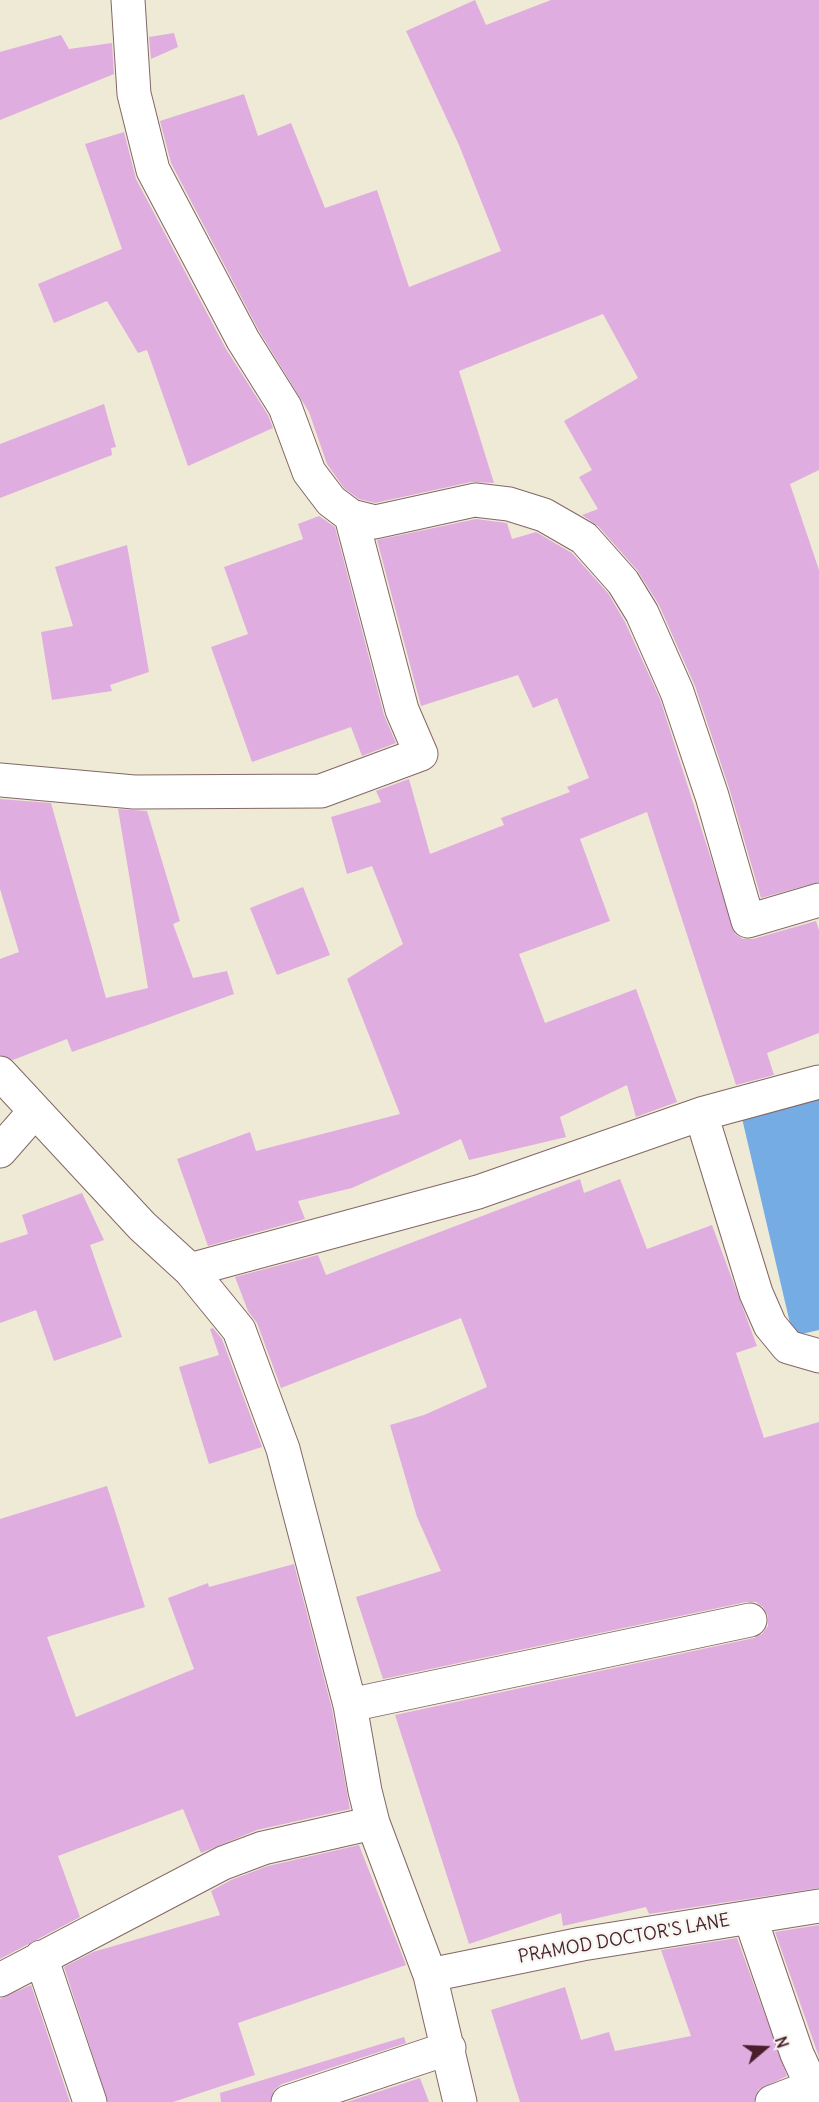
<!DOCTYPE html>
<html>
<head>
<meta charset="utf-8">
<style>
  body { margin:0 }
  #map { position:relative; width:819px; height:2102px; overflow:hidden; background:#efead5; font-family:Delius,sans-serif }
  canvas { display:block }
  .north { position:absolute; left:735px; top:2018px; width:60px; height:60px; -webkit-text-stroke:4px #f6f6f2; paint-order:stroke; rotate:71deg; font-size:16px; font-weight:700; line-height:24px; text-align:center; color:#4a1f2b }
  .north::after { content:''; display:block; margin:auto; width:21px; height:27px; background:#4a1f2b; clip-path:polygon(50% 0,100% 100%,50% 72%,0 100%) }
</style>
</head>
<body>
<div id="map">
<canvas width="819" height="2102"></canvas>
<div class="north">N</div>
</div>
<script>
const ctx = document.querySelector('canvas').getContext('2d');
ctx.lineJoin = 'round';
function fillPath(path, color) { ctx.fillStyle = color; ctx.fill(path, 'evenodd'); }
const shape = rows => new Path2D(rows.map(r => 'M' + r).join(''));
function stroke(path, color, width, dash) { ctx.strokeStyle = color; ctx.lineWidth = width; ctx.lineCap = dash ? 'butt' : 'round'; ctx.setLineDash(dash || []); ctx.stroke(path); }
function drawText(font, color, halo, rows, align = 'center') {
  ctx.font = font + ' Delius,sans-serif'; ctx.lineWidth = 5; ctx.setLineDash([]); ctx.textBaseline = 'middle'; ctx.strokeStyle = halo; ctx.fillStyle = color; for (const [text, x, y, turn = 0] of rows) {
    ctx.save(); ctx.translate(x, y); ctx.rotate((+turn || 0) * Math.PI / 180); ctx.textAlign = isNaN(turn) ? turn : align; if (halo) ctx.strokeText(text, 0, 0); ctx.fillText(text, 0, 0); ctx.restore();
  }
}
const water = shape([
  [819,1095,819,1330,793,1336,741,1114]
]);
const building = shape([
  [475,0,486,25,551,0,819,0,819,470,790,484,819,570,819,882,761,898,730,791,695,686,659,605,637,570,598,526,582,515,598,509,579,477,592,470,564,421,638,378,603,314,459,371,494,483,471,482,375,503,359,499,344,488,327,464,309,412,259,331,171,163,160,121,244,94,258,136,291,123,325,208,377,190,409,287,501,251,459,145,406,31],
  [174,33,178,47,151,59,149,37],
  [61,35,69,49,112,43,114,74,0,120,0,52],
  [124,132,136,179,226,349,268,415,273,428,188,466,147,350,138,353,107,301,54,323,38,284,122,249,85,144],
  [104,404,116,447,111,448,112,455,0,498,0,444],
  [319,516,335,527,384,715,396,743,362,756,351,727,252,762,211,647,248,634,224,567,303,539,298,524],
  [476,519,507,523,512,539,536,532,572,553,608,593,625,622,660,699,735,934,743,939,753,939,816,921,819,930,819,1033,767,1053,774,1075,736,1085,647,812,580,839,610,921,519,954,545,1023,636,989,677,1102,636,1117,627,1085,560,1117,566,1137,469,1160,461,1139,352,1188,298,1201,305,1219,208,1246,177,1159,250,1132,256,1151,400,1114,347,979,403,944,372,866,347,874,331,817,381,802,376,791,409,779,430,854,504,825,501,818,570,792,567,787,589,778,557,698,533,708,518,675,421,706,377,540],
  [127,545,149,672,110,685,112,691,52,700,41,632,73,626,55,567],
  [0,799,51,803,106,998,148,988,118,809,147,811,180,921,173,924,193,978,227,971,234,994,72,1052,67,1039,13,1060,0,1055,0,959,19,952,0,889],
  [303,887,330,955,277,975,250,908],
  [580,1179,584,1193,620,1179,647,1249,712,1225,757,1346,736,1353,764,1438,819,1422,819,1888,649,1914,646,1907,563,1926,561,1913,469,1944,395,1715,754,1638,762,1634,768,1626,768,1616,763,1607,756,1602,746,1602,383,1679,356,1597,441,1571,417,1517,390,1425,424,1415,487,1387,461,1318,281,1388,257,1323,248,1311,235,1277,318,1255,326,1275],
  [82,1193,104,1240,90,1245,122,1337,54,1361,36,1310,0,1323,0,1243,28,1234,22,1215],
  [213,1328,222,1339,262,1447,209,1464,179,1367,219,1355,210,1329],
  [107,1486,145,1607,47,1637,76,1717,194,1669,168,1598,208,1583,209,1587,294,1564,332,1709,350,1809,257,1830,201,1853,183,1809,58,1856,80,1917,0,1959,0,1519],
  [359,1845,406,1965,238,2023,255,2075,173,2102,108,2102,64,1967,93,1952,220,1915,211,1891,231,1880,268,1866],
  [819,1925,819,2057,775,1932],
  [737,1938,787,2076,758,2090,754,2102,520,2102,491,2010,565,1987,581,2040,609,2032,615,2051,691,2036,661,1950],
  [31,1985,70,2102,0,2102,0,1999],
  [404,2037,406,2043,282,2084,274,2090,270,2102,221,2102,220,2093],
  [420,2078,429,2102,347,2102]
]);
const minor = shape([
  [128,0,134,94,153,170,243,340,285,407,309,472,331,501,351,516,375,522,475,500,509,504,544,515,584,538,623,582,642,613,677,692,712,796,748,921,819,900],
  [0,780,134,792,321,791,421,754,402,710,351,516],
  [0,1073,142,1226,190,1270,239,1330,283,1449,350,1705,365,1791,373,1823,430,1975,460,2102],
  [701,1114,756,1293,770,1325,788,1347,819,1356],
  [0,1151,35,1111],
  [190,1270,478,1192,701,1114,819,1082],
  [350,1705,750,1620],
  [750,1917,797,2054,819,2102],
  [41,1957,90,2102],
  [430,1975,582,1944,819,1906],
  [0,1980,223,1863,263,1848,373,1823],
  [288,2102,449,2048],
  [772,2102,811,2087]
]);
const streetNames = [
  ["PRAMOD DOCTOR'S LANE",624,1939,-10]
];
fillPath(water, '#74ace3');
fillPath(building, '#e0ade0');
stroke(minor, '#846666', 35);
stroke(minor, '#fff', 33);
drawText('18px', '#4a1f2b', '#f6f6f2', streetNames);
</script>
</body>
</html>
